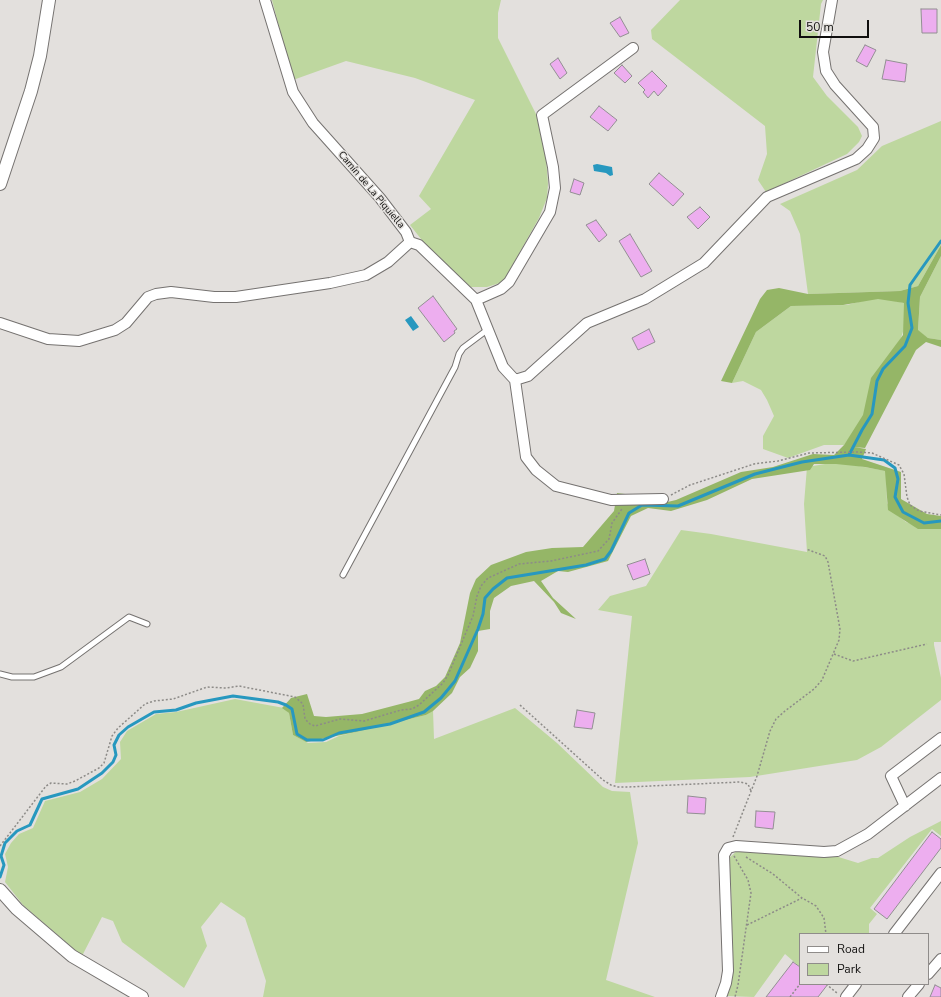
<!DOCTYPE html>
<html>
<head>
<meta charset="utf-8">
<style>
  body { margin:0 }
  #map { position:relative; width:941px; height:997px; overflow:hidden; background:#e3e0dd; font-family:"Nunito Sans",sans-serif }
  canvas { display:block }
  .legend { position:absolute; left:799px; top:933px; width:130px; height:52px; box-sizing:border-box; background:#e3e0dd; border:1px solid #8f8c8a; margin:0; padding:5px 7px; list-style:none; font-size:12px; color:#100f0e }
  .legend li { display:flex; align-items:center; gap:8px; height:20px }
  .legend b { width:20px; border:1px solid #8f8c8a }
  .scale { position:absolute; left:799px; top:20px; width:70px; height:18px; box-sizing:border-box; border:2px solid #100f0e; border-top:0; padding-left:5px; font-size:12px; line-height:14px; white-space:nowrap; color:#100f0e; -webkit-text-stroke:3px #e3e0dd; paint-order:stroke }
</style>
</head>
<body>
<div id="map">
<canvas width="941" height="997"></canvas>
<ul class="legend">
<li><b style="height:5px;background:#fff"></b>Road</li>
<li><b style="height:11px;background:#bed79f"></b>Park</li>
</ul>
<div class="scale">50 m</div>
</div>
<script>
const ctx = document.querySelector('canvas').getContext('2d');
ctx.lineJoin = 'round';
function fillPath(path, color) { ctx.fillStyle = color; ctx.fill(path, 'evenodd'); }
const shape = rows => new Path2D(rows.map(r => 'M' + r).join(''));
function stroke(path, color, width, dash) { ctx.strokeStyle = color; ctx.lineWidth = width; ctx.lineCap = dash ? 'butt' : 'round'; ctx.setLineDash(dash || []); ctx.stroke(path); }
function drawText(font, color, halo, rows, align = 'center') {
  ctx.font = font + ' "Nunito Sans",sans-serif'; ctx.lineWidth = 3; ctx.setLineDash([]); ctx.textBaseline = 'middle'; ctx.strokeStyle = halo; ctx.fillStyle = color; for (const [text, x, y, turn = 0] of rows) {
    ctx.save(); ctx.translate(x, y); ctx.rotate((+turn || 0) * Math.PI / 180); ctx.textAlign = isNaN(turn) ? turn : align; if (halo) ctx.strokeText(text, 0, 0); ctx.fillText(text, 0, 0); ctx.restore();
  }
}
const green = shape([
  [272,0,501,0,498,13,498,38,536,114,546,158,548,184,547,198,539,218,503,282,487,287,471,287,436,258,410,225,431,209,419,196,475,100,415,78,346,61,293,80],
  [680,0,823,0,821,4,813,77,827,96,858,127,862,136,859,142,847,154,766,192,758,180,767,154,765,126,652,39,651,30],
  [941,121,941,245,918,286,900,291,808,294,800,234,790,211,780,204,857,170,882,146],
  [941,256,941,340,928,338,918,331,920,297],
  [877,297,904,303,907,319,901,338,885,364,866,416,844,445,824,445,788,458,763,449,763,436,774,416,767,400,761,390,743,381,732,383,756,332,791,306,847,305],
  [837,462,886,471,887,503,892,511,906,522,924,529,941,528,941,642,934,642,934,645,941,678,941,700,881,747,857,760,750,777,615,783,632,616,598,610,610,596,646,586,681,530,711,534,807,552,804,504,807,467],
  [235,699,284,708,289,713,293,735,308,743,326,742,339,736,426,715,433,710,434,739,515,708,557,743,603,787,612,791,630,792,638,843,606,980,655,997,263,997,266,981,245,918,221,902,201,927,207,946,184,988,122,942,113,921,102,917,82,956,23,905,5,882,8,867,5,854,11,843,19,834,33,828,45,801,80,792,102,779,121,759,120,742,127,731,156,714,176,712],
  [941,821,941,836,932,829,870,908,877,914,869,924,869,934,800,934,800,967,785,954,754,997,727,996,733,970,731,883,727,860,739,849,832,855,858,863,872,858,878,858,910,837]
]);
const forest = shape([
  [941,245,941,256,920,297,918,330,928,338,941,340,941,347,926,342,916,350,865,448,854,447,866,449,862,459,901,472,901,499,927,514,941,516,941,529,918,529,888,510,885,471,865,467,836,464,814,464,810,470,752,479,707,500,671,511,648,508,631,516,608,561,568,572,558,571,541,581,553,598,576,619,561,613,554,602,534,581,511,586,494,598,490,611,490,629,478,631,478,651,470,668,460,677,452,693,433,711,426,715,356,732,306,742,293,735,289,713,282,708,291,698,307,694,314,716,326,717,362,714,408,702,419,699,425,691,436,686,445,677,460,643,470,593,476,579,491,565,526,552,552,548,583,547,614,511,617,493,633,495,659,504,676,500,741,472,773,467,813,454,834,455,844,445,863,415,871,378,903,335,904,303,878,299,843,305,791,306,756,332,732,383,721,381,760,299,767,290,779,288,808,294,900,291,918,286]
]);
const water = shape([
  [597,164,612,167,613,175,610,176,606,173,594,171,593,165],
  [411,316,419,327,413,331,405,320]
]);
const stream = shape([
  [849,455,862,430,872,414,877,381,883,369,905,346,912,328,908,303,910,285,941,241],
  [0,877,4,865,1,856,5,843,17,831,30,825,42,799,78,789,102,773,113,762,116,755,114,745,119,735,128,727,154,712,176,710,196,703,233,696,278,702,286,705,292,709,297,734,307,740,323,740,339,733,390,724,424,712,441,698,455,681,478,629,483,614,485,598,493,589,507,578,586,565,605,559,611,551,629,513,642,505,678,506,755,474,802,462,849,455,884,460,895,468,898,479,895,497,903,512,924,523,941,521]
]);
const building = shape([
  [921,9,937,9,937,33,922,33,921,9],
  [620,17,629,33,620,37,610,23,620,17],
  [865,45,876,50,867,67,856,61,865,45],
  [558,58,567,73,560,79,550,64,558,58],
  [886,60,907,64,905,82,882,79,886,60],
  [622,65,632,76,625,83,614,73,622,65],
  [652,71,667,86,658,96,654,91,648,98,643,92,645,90,638,83,652,71],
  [599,106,617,120,608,131,590,117,599,106],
  [659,173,684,194,673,206,649,184,659,173],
  [574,179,584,183,580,195,570,192,574,179],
  [700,207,710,217,698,229,687,217,700,207],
  [596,220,607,235,599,242,586,225,596,220],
  [630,234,652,271,641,277,619,241,630,234],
  [433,296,457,329,454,331,455,333,444,342,418,308,433,296],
  [649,329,655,342,638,350,632,338,649,329],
  [645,559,650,574,633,580,627,565,645,559],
  [577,710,595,713,592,729,574,727,577,710],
  [688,796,706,798,705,814,687,813,688,796],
  [756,811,775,812,773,829,755,827,756,811],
  [932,832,941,839,941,848,887,919,874,909,932,832],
  [793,962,800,967,800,984,828,984,818,997,766,997,793,962],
  [935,985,941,988,941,997,930,997,935,985]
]);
const path = shape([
  [671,495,690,485,754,464,778,461,809,453,856,452,872,453,899,465,904,474,907,497,910,505,919,511,941,515],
  [834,654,853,661,927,644],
  [520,705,603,780,611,785,618,787,628,787,740,782,748,784,751,791],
  [733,837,757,776,770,731,776,719,785,711,814,689,822,680,839,640,840,629,828,562,825,556,806,549],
  [0,846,46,786,51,783,67,784,75,781,99,768,104,763,112,736,118,728,145,704,154,701,173,699,207,687,226,688,239,686,295,697,303,704,305,719,310,724,315,726,340,719,364,721,401,710,412,709,419,705,443,683,448,675,473,616,477,596,481,586,488,578,519,564,551,561,598,551,609,539,612,523,622,509],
  [734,856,748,880,751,893,738,985,735,997],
  [746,857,773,874,802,898,816,906,824,918,826,934],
  [747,925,802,898],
  [826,984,837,993],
  [790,997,800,984]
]);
const service = shape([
  [343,575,455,367,459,354,463,348,487,330],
  [0,674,12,677,34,677,61,667,129,617,147,624]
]);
const minor = shape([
  [265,0,293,92,313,123,380,198,406,232,410,242,419,245,476,300,503,367,515,380,526,457,536,470,556,486,611,500,663,499],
  [476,300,501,289,509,282,550,212,555,188,553,167,542,115,633,48],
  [0,323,48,339,79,341,115,330,126,323,148,297,156,294,171,292,214,297,236,297,330,283,366,275,388,262,410,242],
  [515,380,528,376,587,323,645,299,704,263,767,197,856,159,867,149,874,138,873,127,835,85,826,71,823,52,832,0],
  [905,806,891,776,941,738],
  [894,934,941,873],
  [928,974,941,959],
  [721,997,726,983,728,971,724,855,728,848,736,846,824,852,837,851,868,834,941,778],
  [846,997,856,984],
  [908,997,919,984]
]);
const tertiary = shape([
  [0,184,31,91,40,56,49,0],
  [0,890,17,909,72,956,142,997]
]);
const streetNames = [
  ["Camín de La Piquiella",371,190,50]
];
fillPath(green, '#bed79f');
fillPath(forest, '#95b667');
fillPath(water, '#2798bf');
stroke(stream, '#2798bf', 3);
fillPath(building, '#edaeef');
stroke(building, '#928f92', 1);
stroke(service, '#757270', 7);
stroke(minor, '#757270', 12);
stroke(tertiary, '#757270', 14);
stroke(path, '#8d8b88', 1.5, [2, 2]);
stroke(service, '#fff', 5);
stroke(minor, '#fff', 10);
stroke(tertiary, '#fff', 12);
drawText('10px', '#100f0e', '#e3e0dd', streetNames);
</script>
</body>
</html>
